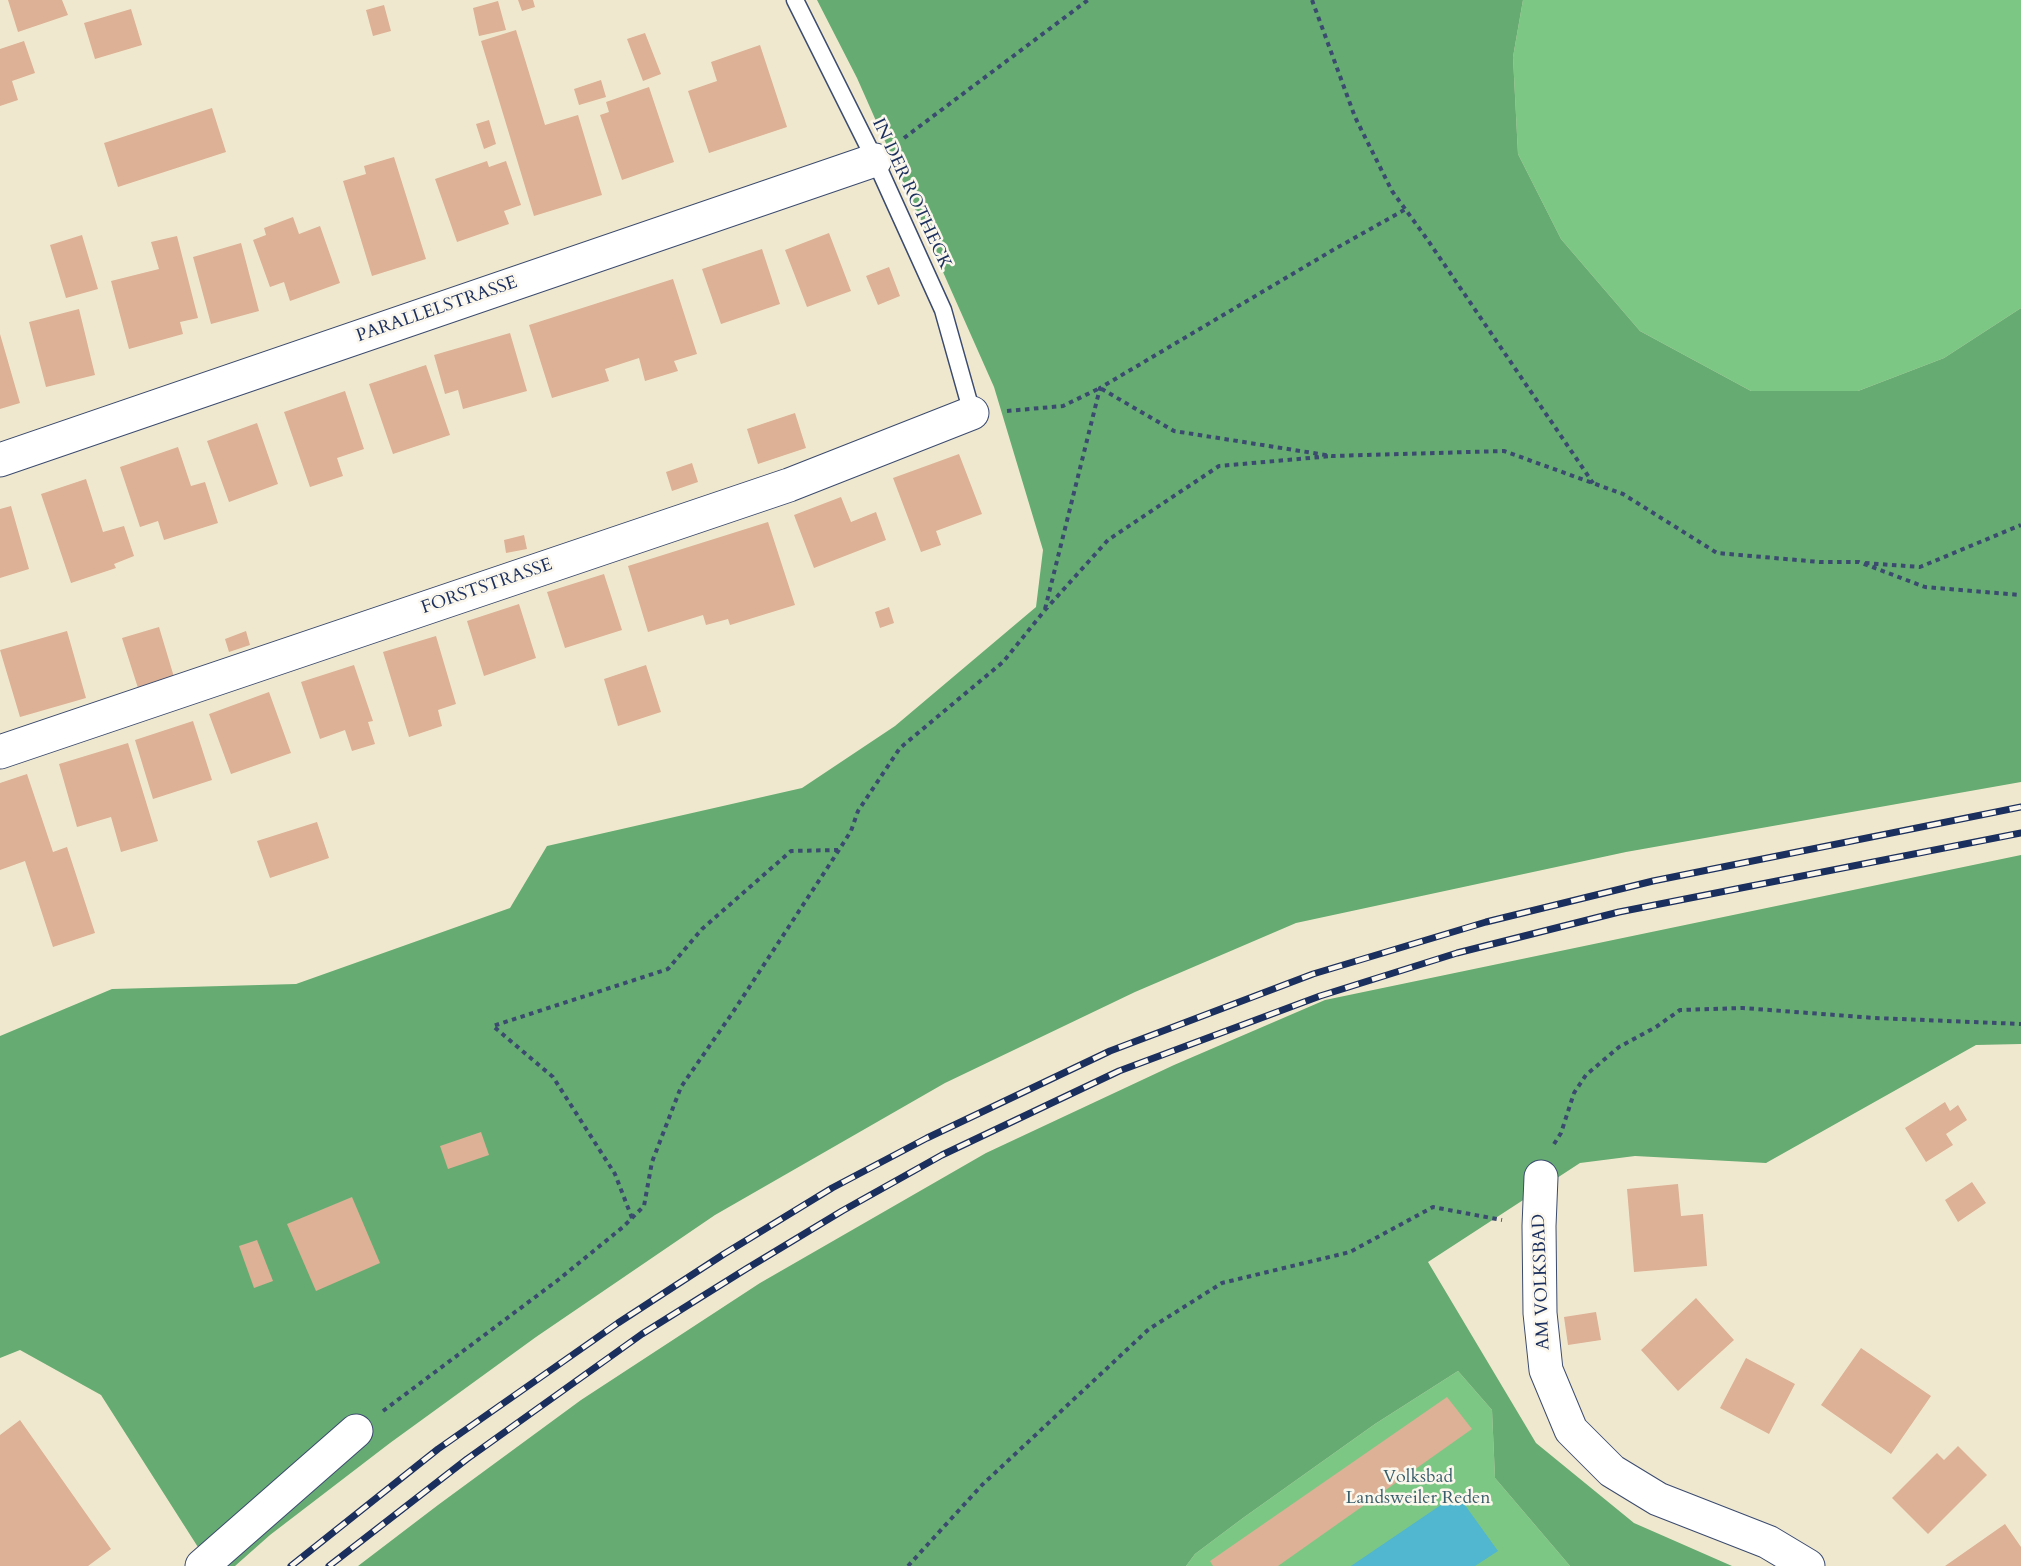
<!DOCTYPE html>
<html>
<head>
<meta charset="utf-8">
<style>
  body { margin:0 }
  canvas { display:block; background:#f0e8ce }
</style>
</head>
<body>
<canvas width="2021" height="1566"></canvas>
<script>
const ctx = document.querySelector('canvas').getContext('2d');
ctx.lineJoin = 'round';
function fillPath(path, color) { ctx.fillStyle = color; ctx.fill(path, 'evenodd'); }
const shape = rows => new Path2D(rows.map(r => 'M' + r).join(''));
function stroke(path, color, width, dash) { ctx.strokeStyle = color; ctx.lineWidth = width; ctx.lineCap = dash ? 'butt' : 'round'; ctx.setLineDash(dash || []); ctx.stroke(path); }
function drawText(font, color, halo, rows, align = 'center') {
  ctx.font = font + ' Cardo,serif'; ctx.lineWidth = 5; ctx.setLineDash([]); ctx.textBaseline = 'middle'; ctx.strokeStyle = halo; ctx.fillStyle = color; for (const [text, x, y, turn = 0] of rows) {
    ctx.save(); ctx.translate(x, y); ctx.rotate((+turn || 0) * Math.PI / 180); ctx.textAlign = isNaN(turn) ? turn : align; if (halo) ctx.strokeText(text, 0, 0); ctx.fillText(text, 0, 0); ctx.restore();
  }
}
const green = shape([
  [1523,0,2021,0,2021,308,1944,358,1858,391,1751,391,1640,331,1561,239,1518,154,1513,57],
  [1458,1371,1492,1410,1495,1478,1570,1566,1186,1566,1195,1554,1243,1518,1375,1424]
]);
const forest = shape([
  [817,0,1523,0,1513,57,1518,154,1561,239,1640,331,1751,391,1858,391,1944,358,2021,308,2021,782,1626,852,1296,923,1135,992,945,1083,715,1215,536,1337,390,1443,270,1535,235,1566,210,1566,101,1395,20,1350,0,1358,0,1036,112,989,296,984,510,908,547,846,802,788,895,726,1036,607,1043,550,994,387,857,78],
  [2021,855,2021,1044,1976,1045,1766,1163,1635,1156,1580,1163,1428,1262,1536,1443,1634,1523,1732,1566,1570,1566,1495,1478,1492,1410,1458,1371,1375,1424,1243,1518,1195,1554,1186,1566,358,1566,438,1505,581,1400,760,1283,986,1153,1174,1065,1325,1000]
]);
const water = shape([
  [1457,1494,1498,1551,1475,1566,1351,1566]
]);
const building = shape([
  [8,0,62,0,68,15,18,32],
  [518,0,533,0,535,7,522,11],
  [498,1,506,30,479,36,473,8],
  [384,5,391,31,373,36,366,10],
  [131,9,142,45,95,59,84,23],
  [516,30,545,125,578,115,602,195,534,216,481,41],
  [645,33,661,74,643,81,627,39],
  [24,41,35,73,12,81,18,100,0,106,0,49],
  [760,45,787,127,709,153,688,91,717,81,711,62],
  [601,80,606,97,579,105,574,89],
  [649,87,674,162,622,180,600,115,609,112,606,102],
  [212,108,226,152,118,187,104,143],
  [489,120,496,144,484,149,476,124],
  [394,157,426,259,372,276,343,181,366,174,364,166],
  [487,161,489,167,506,161,521,205,504,211,509,224,457,242,435,179],
  [293,217,299,234,320,226,340,283,290,301,284,282,270,287,253,240,266,235,264,228],
  [829,233,851,291,807,307,785,250],
  [82,235,98,289,66,298,50,245],
  [177,236,198,318,180,322,183,334,129,349,111,281,159,269,151,242],
  [241,243,259,311,211,324,193,257],
  [762,249,780,304,721,324,702,269],
  [889,267,900,296,878,305,866,276],
  [673,279,697,354,674,361,678,371,645,381,639,358,605,369,609,381,552,398,529,325],
  [79,309,95,375,46,387,29,322],
  [510,333,527,391,463,409,458,390,445,394,434,355],
  [0,334,20,403,0,409],
  [426,365,450,435,393,454,369,384],
  [345,391,364,449,337,458,343,476,310,487,284,412],
  [795,413,806,448,758,464,747,429],
  [257,423,278,484,229,502,207,441],
  [178,447,191,486,205,482,218,523,164,540,158,521,140,527,120,467],
  [959,454,982,514,936,531,941,545,921,552,893,478],
  [692,463,698,482,672,491,666,472],
  [86,479,103,532,124,526,134,556,114,564,116,568,71,583,41,494],
  [841,497,851,522,876,512,886,540,814,568,794,515],
  [11,506,29,569,0,578,0,509],
  [768,522,795,605,730,625,728,619,706,625,703,615,648,632,628,566],
  [524,535,527,549,506,553,504,540],
  [604,574,622,630,565,648,547,592],
  [519,604,536,658,484,676,467,621],
  [889,607,894,623,880,628,875,612],
  [159,627,174,677,138,688,122,638],
  [67,631,86,698,20,717,0,650],
  [246,631,250,645,229,652,225,639],
  [436,636,456,704,438,710,442,726,409,737,383,652],
  [354,665,373,721,368,722,375,744,352,751,345,730,320,739,301,682],
  [646,665,661,712,618,726,604,679],
  [269,692,291,753,231,774,209,714],
  [193,721,212,780,153,799,135,740],
  [128,743,158,841,121,852,111,817,77,827,59,764],
  [27,774,53,852,67,847,95,933,53,947,25,861,0,870,0,783],
  [317,822,329,858,270,878,257,841],
  [1945,1102,1950,1111,1958,1105,1967,1120,1946,1134,1953,1145,1926,1162,1905,1128],
  [481,1132,489,1155,448,1169,440,1146],
  [1972,1182,1986,1203,1958,1222,1945,1200],
  [1678,1184,1681,1216,1703,1214,1707,1266,1634,1272,1627,1189],
  [352,1197,380,1263,316,1291,287,1224],
  [257,1240,273,1281,254,1288,239,1246],
  [1696,1298,1734,1340,1678,1391,1641,1350],
  [1596,1312,1601,1340,1568,1345,1564,1317],
  [1861,1348,1931,1396,1891,1454,1821,1405],
  [1746,1358,1795,1384,1769,1434,1720,1408],
  [1447,1397,1472,1429,1278,1566,1213,1566,1210,1561],
  [20,1420,111,1549,88,1566,0,1566,0,1435],
  [1958,1446,1987,1475,1928,1534,1892,1498,1937,1453,1944,1460],
  [2005,1524,2021,1547,2021,1566,1945,1566]
]);
const path = shape([
  [1312,0,1355,117,1392,191,1427,239,1593,483],
  [904,138,1088,0],
  [1007,411,1063,406,1100,388,1174,431,1332,456,1504,451,1623,494,1717,553,1820,562,1859,562,1925,587,2021,595],
  [1865,563,1920,567,2021,525],
  [1045,609,1100,388,1333,250,1406,209],
  [1554,1144,1561,1133,1574,1093,1586,1075,1619,1047,1656,1027,1680,1010,1743,1008,1875,1018,2021,1024],
  [632,1218,615,1174,553,1077,493,1026,668,969,702,929,791,851,838,850],
  [383,1411,558,1280,623,1227,644,1206,652,1162,681,1087,733,1012,839,850,851,831,858,811,900,748,1003,662,1045,610,1108,540,1219,466,1332,456],
  [908,1566,982,1485,1149,1329,1222,1283,1350,1252,1433,1207,1502,1220]
]);
const service = shape([
  [795,0,875,160,943,310,972,413]
]);
const minor = shape([
  [0,460,875,160],
  [0,752,789,485,972,413],
  [1541,1177,1539,1226,1540,1313,1546,1370,1571,1430,1612,1471,1658,1499,1768,1542,1808,1566],
  [202,1566,356,1431]
]);
const rail = shape([
  [291,1566,438,1449,618,1323,724,1254,832,1188,927,1138,1110,1051,1313,974,1486,922,1653,881,2021,807],
  [329,1566,467,1459,642,1334,746,1269,842,1211,942,1155,1119,1071,1320,996,1457,953,1619,912,2021,833]
]);
const streetNames = [
  ["IN DER ROTHECK",911,194,65],
  ["PARALLELSTRASSE",437,310,-19],
  ["FORSTSTRASSE",487,587,-19],
  ["AM VOLKSBAD",1542,1282,-92]
];
const parkNames = [
  ["Volksbad",1418,1478],
  ["Landsweiler Reden",1418,1499]
];
fillPath(green, '#7dc785');
fillPath(forest, '#66ac72');
fillPath(water, '#51b6cf');
fillPath(building, '#dcb195');
stroke(service, '#3b4b6f', 19);
stroke(minor, '#3b4b6f', 35);
stroke(path, '#3b4b6f', 4, [4.5, 4.5]);
stroke(service, '#fff', 16);
stroke(minor, '#fff', 33);
stroke(rail, '#1b2f5e', 7);
stroke(rail, '#fbf7ec', 4.5, [14]);
drawText('18px', '#1b2f5e', '#fbf7ec', streetNames);
drawText('18px', '#385d6a', '#fbf7ec', parkNames);
</script>
</body>
</html>
